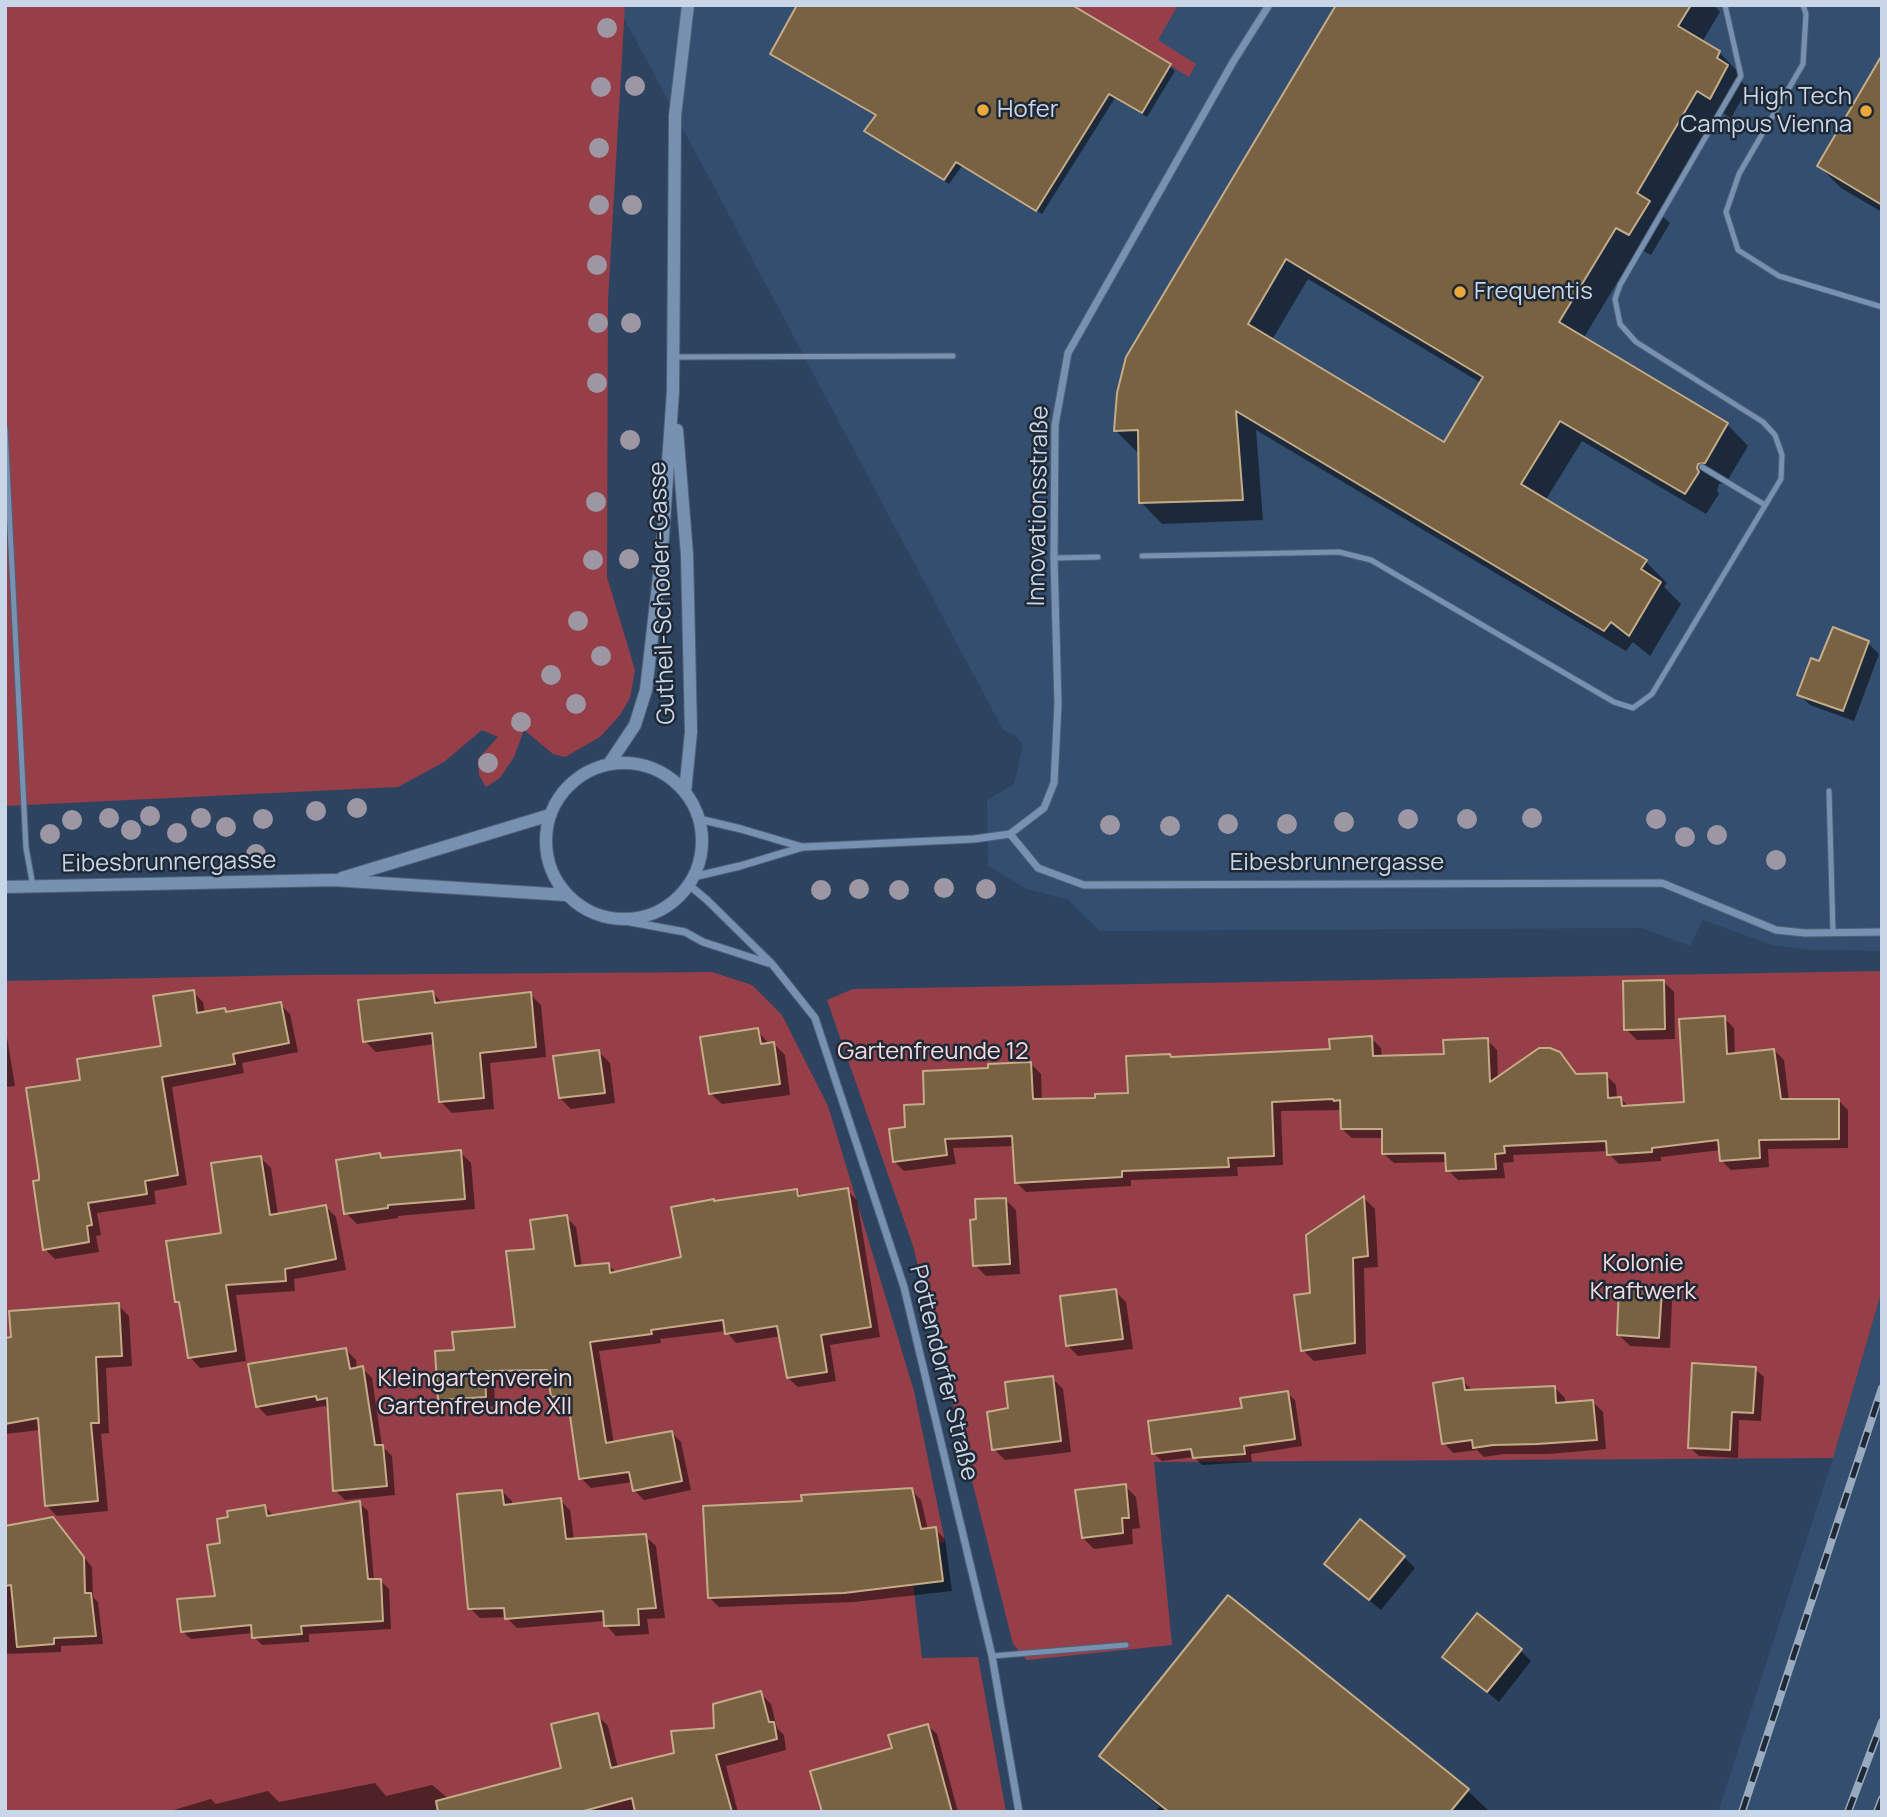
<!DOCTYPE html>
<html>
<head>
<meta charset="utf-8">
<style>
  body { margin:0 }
  #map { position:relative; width:1887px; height:1817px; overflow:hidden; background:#2e435f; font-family:Manrope,sans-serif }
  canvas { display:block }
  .frame { position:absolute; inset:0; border:7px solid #c9d6e7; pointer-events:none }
</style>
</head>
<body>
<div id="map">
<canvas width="1887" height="1817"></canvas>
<div class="frame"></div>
</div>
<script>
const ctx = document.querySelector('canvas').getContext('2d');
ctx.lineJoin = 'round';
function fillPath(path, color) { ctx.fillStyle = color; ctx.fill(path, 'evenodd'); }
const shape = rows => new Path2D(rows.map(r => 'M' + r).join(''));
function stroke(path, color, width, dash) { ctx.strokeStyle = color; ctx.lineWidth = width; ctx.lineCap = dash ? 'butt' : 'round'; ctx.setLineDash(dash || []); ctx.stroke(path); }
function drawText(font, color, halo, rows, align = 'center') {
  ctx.font = font + ' Manrope,sans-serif'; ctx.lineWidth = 5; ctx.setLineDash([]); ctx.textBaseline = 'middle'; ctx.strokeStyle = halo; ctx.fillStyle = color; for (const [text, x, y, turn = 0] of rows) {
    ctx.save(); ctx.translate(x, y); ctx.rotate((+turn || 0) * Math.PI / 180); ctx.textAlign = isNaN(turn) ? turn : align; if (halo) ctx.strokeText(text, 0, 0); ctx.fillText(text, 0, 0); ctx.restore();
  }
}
const built = shape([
  [625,5,1882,5,1882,951,1807,950,1772,945,1703,920,1690,946,1642,928,1100,931,1067,899,1027,889,988,866,987,800,1014,784,1023,746,1015,735,1003,730,623,16],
  [1882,1290,1882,1812,1718,1812,1833,1458]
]);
const green = shape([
  [5,5,625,5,608,300,607,577,635,670,630,698,620,715,600,737,565,757,553,754,524,730,514,757,500,778,486,787,479,775,478,759,498,737,482,730,444,762,398,787,5,806],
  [1070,5,1178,5,1158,40,1196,64,1189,77],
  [1882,971,1882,1290,1833,1458,1154,1462,1172,1645,1027,1660,1013,1644,913,1246,827,1000,853,989],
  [712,972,752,985,782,1015,828,1106,914,1391,945,1542,909,1548,922,1658,978,1657,1006,1812,5,1812,5,981,298,975]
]);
const shadow = shape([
  [1338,5,1714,5,1720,12,1702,42,1719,52,1740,74,1738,78,1748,88,1731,118,1719,111,1659,213,1670,223,1651,255,1638,248,1583,339,1727,424,1748,446,1726,483,1719,484,1717,490,1719,494,1706,514,1582,441,1545,501,1646,562,1667,583,1664,587,1681,604,1650,656,1633,642,1626,651,1256,430,1263,520,1162,524,1141,502,1140,452,1137,452,1116,431],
  [1308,279,1481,383,1444,444,1272,340],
  [772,53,1170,66,1175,71,1147,117,1115,98,1042,214,962,166,949,184,871,136,866,131,877,116],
  [1882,59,1882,212,1841,188,1819,166],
  [1868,643,1879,654,1854,721,1810,705,1799,694,1820,664],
  [1663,981,1674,992,1675,1039,1637,1040,1626,1029],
  [193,992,203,1002,205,1013,224,1010,228,1013,280,1004,290,1014,298,1052,242,1063,244,1073,172,1087,187,1185,154,1191,156,1204,97,1213,101,1235,96,1236,99,1252,55,1259,45,1249,40,1182,82,1082,163,1047],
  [433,993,443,1004,530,994,541,1005,546,1057,490,1063,494,1109,452,1113,441,1102,435,1044,376,1052,365,1041],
  [1724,1018,1734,1028,1735,1055,1774,1050,1784,1060,1789,1101,1839,1101,1848,1110,1848,1148,1768,1149,1769,1167,1731,1170,1721,1160,1721,1150,1661,1157,1661,1161,1619,1164,1609,1154,1609,1151,1513,1155,1514,1162,1503,1163,1505,1178,1458,1180,1448,1170,1448,1162,1394,1163,1384,1154,1384,1138,1352,1138,1342,1129,1342,1110,1281,1111,1283,1165,1237,1167,1238,1176,1131,1180,1131,1186,1026,1192,1016,1182,1014,1146,953,1148,956,1164,904,1171,894,1161,907,1129,926,1106,990,1070,1031,1064,1041,1074,1042,1101,1096,1100,1130,1095,1173,1059,1332,1050,1371,1038,1381,1048,1382,1058,1446,1056,1487,1040,1497,1050,1498,1078,1559,1053,1578,1076,1606,1075,1616,1085,1617,1099,1621,1099,1629,1107,1686,1104],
  [5,1025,15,1086,5,1087],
  [757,1030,769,1044,774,1044,785,1055,790,1095,722,1104,710,1093],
  [599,1052,610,1063,615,1103,571,1109,560,1098],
  [460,1152,471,1163,475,1209,398,1216,398,1218,357,1224,346,1213,379,1155,384,1160],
  [261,1158,271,1168,278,1215,326,1207,336,1217,346,1270,294,1279,295,1291,236,1295,246,1361,200,1368,190,1357,182,1306,177,1302,223,1235],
  [797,1190,803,1197,847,1190,857,1200,880,1337,830,1345,836,1381,798,1387,788,1378,781,1336,736,1343,726,1331,660,1339,661,1343,599,1351,614,1444,671,1432,681,1442,691,1490,644,1500,634,1490,633,1482,591,1488,581,1478,570,1405,562,1406,552,1396,550,1379,494,1380,495,1406,450,1409,440,1399,456,1352,517,1329,536,1251,566,1217,576,1227,582,1267,608,1265,617,1273,683,1259,715,1202],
  [1364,1198,1375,1209,1378,1267,1364,1268,1366,1354,1314,1361,1303,1350,1312,1294],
  [1005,1199,1016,1210,1020,1274,986,1276,975,1265,978,1221],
  [1115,1291,1126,1302,1133,1349,1078,1356,1067,1345],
  [1661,1291,1672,1302,1670,1348,1630,1346,1619,1335],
  [118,1305,129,1316,132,1366,106,1368,109,1433,101,1434,108,1511,57,1516,46,1505,40,1430,5,1434,5,1339],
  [346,1350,356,1360,357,1369,362,1368,372,1378,382,1446,392,1456,395,1495,345,1500,335,1490,328,1409,325,1406,267,1416,257,1406],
  [1755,1369,1764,1377,1761,1421,1739,1420,1738,1458,1699,1456,1690,1448],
  [1052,1378,1063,1389,1071,1452,1005,1460,994,1449,1010,1409],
  [1462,1380,1472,1390,1555,1388,1565,1398,1565,1404,1593,1402,1603,1412,1606,1449,1548,1454,1504,1454,1484,1457,1477,1450,1453,1453,1444,1443],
  [1287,1393,1295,1400,1302,1446,1251,1454,1252,1462,1202,1465,1194,1457,1162,1461,1154,1454,1244,1410],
  [1125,1486,1136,1497,1140,1528,1132,1529,1133,1544,1094,1549,1083,1538],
  [911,1490,921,1500,928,1530,935,1529,945,1539,952,1591,854,1602,719,1607,709,1597,804,1502],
  [502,1491,512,1501,512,1506,560,1500,570,1510,574,1540,645,1536,656,1546,665,1618,647,1619,649,1634,616,1636,606,1625,605,1621,517,1628,506,1617,480,1618,470,1608],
  [359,1503,368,1511,374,1581,380,1580,389,1589,391,1629,309,1634,309,1642,262,1645,254,1637,253,1633,191,1639,182,1631,217,1597,222,1544,265,1507,273,1515],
  [5,1528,60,1528,92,1567,93,1597,98,1602,103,1644,61,1646,61,1652,5,1654],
  [1404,1557,1415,1568,1381,1610,1337,1574],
  [1520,1650,1531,1661,1499,1702,1444,1657],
  [760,1693,771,1704,777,1728,784,1735,786,1750,726,1766,738,1812,167,1812,211,1799,216,1804,268,1791,279,1802,375,1783,386,1796,432,1785,449,1799,563,1770,597,1715,608,1726,618,1768,676,1754,716,1729],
  [928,1726,937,1734,958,1812,824,1812,894,1749],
  [1101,1756,1467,1790,1489,1811,1160,1812,1157,1809,1160,1807,1122,1777]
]);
const building = shape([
  [797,5,1072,5,1171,64,1142,113,1109,94,1036,211,956,162,944,180,864,131,876,115,770,54,797,5],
  [1336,5,1691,5,1678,26,1720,51,1717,58,1728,65,1710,99,1697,91,1637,193,1650,201,1629,235,1616,228,1559,322,1728,423,1705,463,1698,464,1697,468,1699,472,1685,494,1560,421,1521,484,1647,560,1641,569,1661,582,1629,636,1611,622,1604,631,1236,411,1243,500,1139,503,1138,430,1114,431,1117,393,1126,357,1336,5],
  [1286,259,1483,377,1444,442,1248,324,1286,259],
  [1882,55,1882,205,1817,166,1882,55],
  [1833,627,1869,641,1843,711,1797,695,1811,658,1819,661,1833,627],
  [1664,980,1665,1029,1624,1030,1623,981,1664,980],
  [194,990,197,1013,225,1008,226,1012,281,1002,289,1043,233,1054,235,1064,162,1077,178,1175,145,1181,147,1194,88,1203,92,1225,87,1226,89,1242,43,1250,33,1181,39,1180,39,1175,26,1088,80,1080,77,1059,161,1046,153,996,194,990],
  [433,991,435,1003,531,992,536,1047,480,1053,484,1098,439,1102,432,1033,363,1042,358,1000,433,991],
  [1725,1016,1727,1054,1774,1049,1781,1099,1839,1099,1839,1139,1759,1140,1760,1158,1720,1161,1718,1140,1652,1148,1652,1152,1607,1155,1606,1141,1504,1146,1505,1153,1495,1154,1496,1169,1446,1171,1445,1153,1382,1154,1382,1129,1341,1129,1340,1100,1334,1101,1333,1099,1272,1102,1274,1156,1228,1158,1229,1167,1122,1171,1122,1177,1015,1183,1012,1136,945,1139,947,1155,893,1162,889,1129,905,1127,904,1105,924,1104,923,1071,988,1068,988,1064,1031,1062,1033,1099,1095,1098,1095,1094,1128,1093,1126,1056,1170,1054,1171,1057,1330,1049,1329,1039,1372,1036,1373,1056,1444,1054,1443,1040,1488,1038,1490,1082,1539,1048,1550,1048,1560,1052,1576,1074,1607,1073,1608,1098,1621,1097,1622,1106,1684,1102,1679,1019,1725,1016],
  [758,1028,761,1044,774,1042,780,1084,709,1094,700,1037,758,1028],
  [599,1050,605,1093,559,1098,553,1056,599,1050],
  [461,1150,465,1199,388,1205,388,1208,344,1214,336,1160,380,1153,381,1158,461,1150],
  [261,1156,270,1215,326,1205,336,1259,285,1269,286,1281,226,1285,236,1351,188,1358,179,1302,175,1302,166,1241,221,1233,211,1163,261,1156],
  [848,1188,871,1327,821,1335,827,1372,787,1378,777,1326,725,1334,723,1320,651,1330,652,1334,590,1342,606,1443,672,1431,682,1481,633,1491,629,1472,579,1479,567,1395,551,1397,547,1370,485,1371,486,1397,438,1400,435,1351,454,1350,452,1332,515,1327,506,1251,534,1249,530,1220,567,1215,575,1266,609,1263,610,1273,681,1257,671,1207,714,1199,714,1201,797,1189,798,1196,848,1188],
  [1364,1196,1368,1256,1353,1258,1355,1343,1301,1351,1294,1295,1310,1293,1306,1235,1364,1196],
  [1006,1198,1010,1264,973,1266,970,1220,976,1219,975,1199,1006,1198],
  [1619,1287,1662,1289,1659,1338,1617,1335,1619,1287],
  [1116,1289,1123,1339,1066,1346,1060,1296,1116,1289],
  [119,1303,122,1356,96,1357,99,1423,91,1423,98,1501,45,1506,38,1418,5,1424,5,1338,11,1337,9,1311,119,1303],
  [346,1348,350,1369,363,1366,375,1445,383,1445,387,1486,333,1491,327,1398,317,1400,316,1396,256,1407,248,1364,346,1348],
  [1692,1363,1756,1367,1753,1413,1732,1412,1730,1450,1688,1448,1692,1363],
  [1053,1376,1061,1441,992,1450,987,1412,1008,1408,1005,1382,1053,1376],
  [1463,1378,1465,1390,1555,1386,1556,1403,1593,1400,1597,1440,1537,1444,1493,1445,1473,1448,1472,1440,1442,1444,1433,1383,1463,1378],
  [1288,1391,1295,1439,1244,1446,1245,1454,1193,1458,1191,1449,1152,1454,1148,1421,1242,1408,1240,1398,1288,1391],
  [1126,1484,1129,1518,1122,1518,1123,1533,1082,1538,1075,1490,1126,1484],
  [912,1488,921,1529,936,1527,943,1581,844,1593,708,1598,703,1506,802,1501,801,1495,912,1488],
  [502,1490,504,1505,561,1498,566,1539,646,1534,656,1608,638,1609,639,1625,604,1626,603,1611,505,1619,504,1608,468,1609,457,1494,502,1490],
  [360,1501,368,1579,381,1579,383,1621,301,1626,302,1634,252,1638,251,1625,181,1632,177,1599,215,1596,207,1545,220,1543,217,1519,228,1517,227,1511,265,1505,267,1516,360,1501],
  [53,1517,84,1557,85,1593,91,1593,96,1636,54,1638,54,1644,17,1647,11,1585,5,1586,5,1526,53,1517],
  [1360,1519,1405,1556,1369,1600,1324,1564,1360,1519],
  [1228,1595,1469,1789,1450,1812,1169,1812,1099,1756,1228,1595],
  [1477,1613,1522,1649,1487,1692,1442,1657,1477,1613],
  [761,1691,769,1722,774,1722,777,1739,716,1755,732,1812,635,1812,632,1798,580,1812,438,1812,436,1801,561,1768,551,1724,598,1713,611,1768,674,1753,671,1731,714,1728,713,1704,761,1691],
  [928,1724,952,1812,822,1812,810,1771,892,1748,888,1735,928,1724]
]);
const service = shape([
  [1803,5,1806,14,1803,64,1739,174,1726,212,1738,250,1779,276,1882,307],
  [674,357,953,356],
  [5,428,26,848,33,886],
  [1702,467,1765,505],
  [1142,556,1339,552,1371,560,1614,702,1633,708,1652,694,1781,479,1782,455,1775,435,1763,422,1636,342,1620,324,1615,299,1620,285,1741,76,1725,5],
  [1054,558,1098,557],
  [1829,791,1833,932],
  [992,1656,1126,1645]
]);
const minor = shape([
  [699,819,741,829,802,847],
  [1010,834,1038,868,1084,885,1662,883,1776,930,1805,933,1882,932],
  [693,877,740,866,803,847,974,839,1010,834,1044,808,1054,783,1058,704,1054,558,1055,425,1068,353,1233,62,1269,5],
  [689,885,707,900,772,964,815,1018,904,1287,992,1656,1019,1812],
  [620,920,685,932,703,942,768,963]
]);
const tertiary = shape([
  [677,430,687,555,691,732,685,792],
  '546 841a78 78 0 1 1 156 0a78 78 0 1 1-156 0Z',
  [609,764,635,725,646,690,662,550,673,391,675,116,688,5],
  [342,878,550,815],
  [5,887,333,880,566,895]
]);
const rail = shape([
  [1742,1812,1882,1388],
  [1848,1812,1882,1722],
  [1877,1812,1882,1799]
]);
const trees = [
  [607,28],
  [635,86],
  [601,87],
  [599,148],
  [599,205],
  [632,205],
  [597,265],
  [598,323],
  [631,323],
  [597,383],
  [630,440],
  [596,502],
  [629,559],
  [593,560],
  [578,621],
  [601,656],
  [551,675],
  [576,704],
  [521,722],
  [488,763],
  [357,808],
  [316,811],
  [150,816],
  [109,818],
  [201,818],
  [1532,818],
  [263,819],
  [1408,819],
  [1467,819],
  [1656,819],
  [72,820],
  [1344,822],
  [1228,824],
  [1287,824],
  [1110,825],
  [1170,826],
  [226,827],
  [131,830],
  [177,833],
  [50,834],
  [1717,835],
  [1685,837],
  [256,854],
  [1776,860],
  [944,888],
  [859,889],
  [986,889],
  [821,890],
  [899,890]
];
const markers = [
  [983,110,7,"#eca93b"],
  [1866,111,7,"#eca93b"],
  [1460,292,7,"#eca93b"]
];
const poiNames = [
  ["High Tech",1852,97,"right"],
  ["Campus Vienna",1852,125,"right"],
  ["Hofer",997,110],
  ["Frequentis",1474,292]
];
const streetNames = [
  ["Innovationsstraße",1039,506,-89],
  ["Gutheil-Schoder-Gasse",663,593,-92],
  ["Eibesbrunnergasse",169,863,-1],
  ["Eibesbrunnergasse",1337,863],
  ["Pottendorfer Straße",943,1373,76]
];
const parkNames = [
  ["Gartenfreunde 12",933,1052],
  ["Kolonie",1643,1264],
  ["Kraftwerk",1643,1292],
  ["Kleingartenverein",475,1379],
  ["Gartenfreunde XII",475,1407]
];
fillPath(built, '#334e6e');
fillPath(green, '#963f49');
fillPath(shadow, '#0007');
fillPath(building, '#796242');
stroke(building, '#c5ac89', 2);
stroke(service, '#4f6077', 7);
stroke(minor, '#4f6077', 9);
stroke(tertiary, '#4f6077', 14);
stroke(service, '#7991b1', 5);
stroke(minor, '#7991b1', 7);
stroke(tertiary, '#7991b1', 12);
stroke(rail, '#9aaabe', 8);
stroke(rail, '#1f2936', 5, [16]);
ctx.fillStyle = '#9d96a3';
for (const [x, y] of trees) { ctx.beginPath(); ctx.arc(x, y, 10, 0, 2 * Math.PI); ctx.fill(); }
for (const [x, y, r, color] of markers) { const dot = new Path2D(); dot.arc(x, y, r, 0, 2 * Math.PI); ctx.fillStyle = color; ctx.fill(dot); stroke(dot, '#1f2936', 2.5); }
drawText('24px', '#c9d6e7', '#1f2936', poiNames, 'left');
drawText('24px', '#c9d6e7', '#1f2936', streetNames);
drawText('24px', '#f8dadb', '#1f2936', parkNames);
</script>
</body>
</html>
